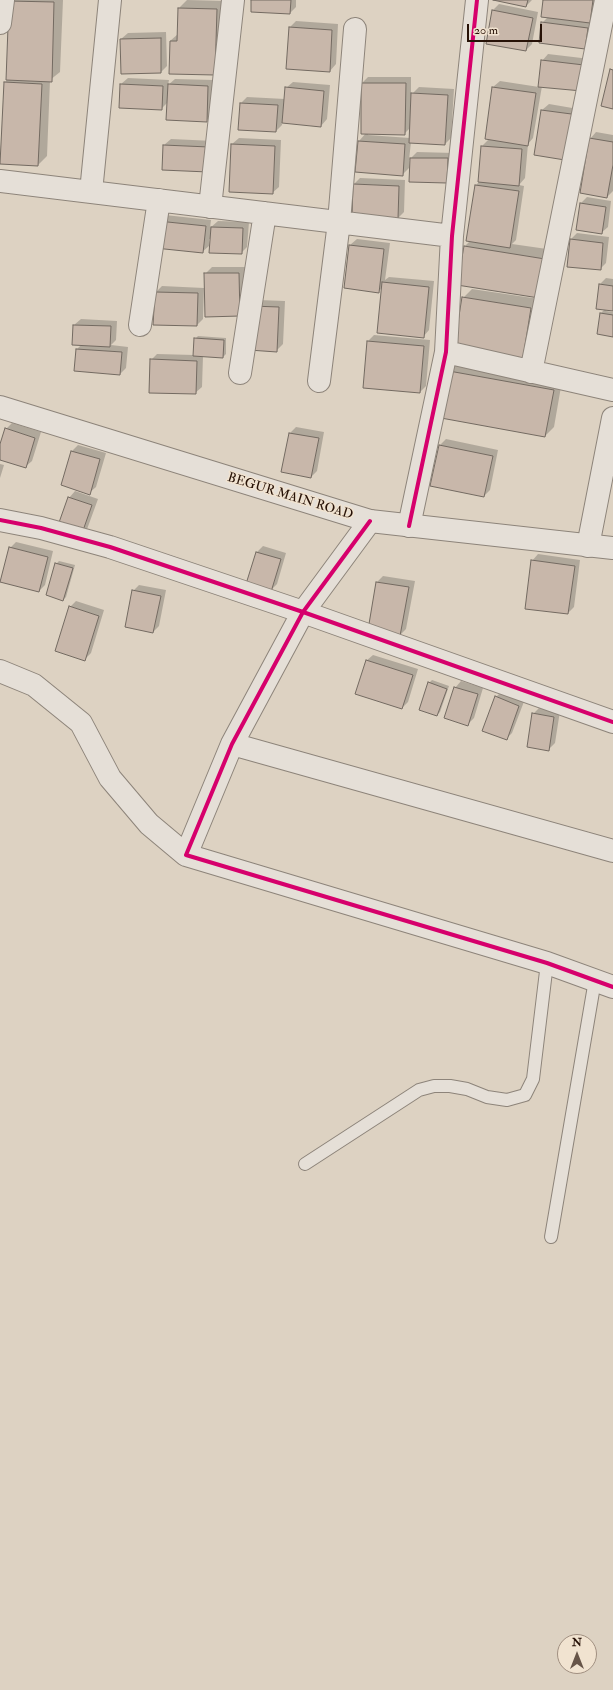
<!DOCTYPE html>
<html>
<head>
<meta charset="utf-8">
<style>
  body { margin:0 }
  #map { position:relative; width:613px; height:1690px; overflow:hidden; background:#ddd2c2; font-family:"IM FELL Double Pica",serif }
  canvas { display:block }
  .north { position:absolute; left:557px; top:1634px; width:40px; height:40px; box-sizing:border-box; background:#f1e3d0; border:1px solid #a08f80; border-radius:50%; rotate:0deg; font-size:11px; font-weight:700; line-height:16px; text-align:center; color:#271207 }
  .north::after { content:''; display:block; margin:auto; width:14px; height:18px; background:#675548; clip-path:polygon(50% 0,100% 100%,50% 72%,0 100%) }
  .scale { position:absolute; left:467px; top:24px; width:75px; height:18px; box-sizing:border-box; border:2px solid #271207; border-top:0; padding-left:5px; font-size:12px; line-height:14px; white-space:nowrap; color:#271207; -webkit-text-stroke:3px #f1e3d0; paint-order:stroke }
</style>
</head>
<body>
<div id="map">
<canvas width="613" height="1690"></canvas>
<div class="north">N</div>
<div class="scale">20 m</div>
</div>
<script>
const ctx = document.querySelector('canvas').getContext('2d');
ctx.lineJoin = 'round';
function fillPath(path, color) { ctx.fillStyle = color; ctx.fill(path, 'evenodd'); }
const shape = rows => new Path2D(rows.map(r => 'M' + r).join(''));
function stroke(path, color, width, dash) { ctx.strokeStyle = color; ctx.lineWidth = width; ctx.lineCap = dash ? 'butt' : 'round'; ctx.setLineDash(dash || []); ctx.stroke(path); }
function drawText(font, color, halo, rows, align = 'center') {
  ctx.font = font + ' "IM FELL Double Pica",serif'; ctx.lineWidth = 3; ctx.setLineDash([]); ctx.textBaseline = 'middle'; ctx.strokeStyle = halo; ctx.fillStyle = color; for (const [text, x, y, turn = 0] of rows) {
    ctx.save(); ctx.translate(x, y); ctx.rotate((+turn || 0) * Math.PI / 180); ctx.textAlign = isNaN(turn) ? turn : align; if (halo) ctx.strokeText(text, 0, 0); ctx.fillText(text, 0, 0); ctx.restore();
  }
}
const shadow = shape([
  [11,0,63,0,60,72,50,80,47,156,38,165,5,82,7,80],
  [187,0,226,1,224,65,170,41,178,34,179,8],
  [252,0,296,0,296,7,290,13],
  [495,0,532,0,526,6],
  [544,0,598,0,591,42,585,48,542,23,548,17],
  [499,4,538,12,532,44,526,50,487,43,493,10],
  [296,21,338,24,336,64,330,71,290,27],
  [166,32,167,66,161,72,121,39,128,33],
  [548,54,590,59,588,84,542,86,533,138,528,144,525,178,519,185,524,186,516,240,512,244,554,250,548,288,465,246,470,241,476,185,480,181,479,181,482,146,489,139,486,139,493,87,500,81,539,87,542,61],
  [368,77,411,77,411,95,419,87,454,89,451,138,445,144,411,142,409,160,417,152,454,153,447,182,411,160,409,160,409,168,402,175,359,141,366,133,362,83],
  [410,128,410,138,368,135,368,133,404,134],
  [128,78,169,80,168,85,175,79,214,80,213,114,206,121,168,102,161,109,121,84],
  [293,82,330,85,327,119,321,126,282,122,282,125,276,131,241,103,247,97,285,99,286,88],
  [549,104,584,110,535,154,542,110],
  [596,132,613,135,613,191,607,197,590,139],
  [239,138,281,140,279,187,272,193,230,191,232,144],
  [171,139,214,141,213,165,164,145],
  [360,178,405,180,404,212,398,218,354,184],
  [587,197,611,201,608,227,601,233,581,203],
  [165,215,211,220,210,228,218,221,249,222,247,247,241,253,209,239,209,246,202,252,156,248],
  [577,233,609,237,606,263,600,269,571,239],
  [357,239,390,243,385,280,389,277,434,281,429,330,423,337,382,288,378,292,345,288,350,245],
  [212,267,245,267,245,309,205,274],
  [606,278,613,279,613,310,607,309,606,311,613,312,613,336,601,313,605,309,600,284],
  [162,286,204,288,203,319,197,325,156,292],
  [472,289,539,299,522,357,463,298],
  [258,300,285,301,283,344,276,351],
  [81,319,117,321,116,340,111,345,128,347,126,368,120,374,76,350,81,345,74,325],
  [374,335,430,340,426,386,420,392,368,341],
  [198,336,226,338,226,354,223,357,203,356,202,387,195,393,151,360,157,354,194,355,195,339],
  [459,362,562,381,554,427,545,436,450,371],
  [12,423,41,432,32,461,25,467,0,459,0,447,6,429],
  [296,427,324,432,317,471,311,477,282,471,290,433],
  [446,439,498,450,490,490,484,496,440,445],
  [78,445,106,453,96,487,89,493,72,451],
  [0,464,4,465,0,478],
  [75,491,98,499,86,532,80,538,69,498],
  [16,542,53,551,45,585,39,591,10,548],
  [263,546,286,553,277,584,271,590,257,552],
  [538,554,580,560,574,607,568,613,532,561],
  [59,561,75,565,66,597,63,600,56,564],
  [383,576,415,581,406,629,400,635,369,629,377,582],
  [139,585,166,590,159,626,153,632,133,591],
  [76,601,104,610,91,653,85,659,70,607],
  [373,655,418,669,408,702,402,708,366,661],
  [432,680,449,686,440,712,437,715,429,683],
  [461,681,483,688,474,718,467,725,455,688],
  [502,691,525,699,512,733,506,739,496,697],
  [539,708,560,711,555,743,548,750,533,714]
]);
const building = shape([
  [251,0,291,0,290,14,251,12,251,0],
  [493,0,528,0,526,7,493,0],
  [543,0,593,0,590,23,541,17,543,0],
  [9,1,54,2,52,82,6,80,9,1],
  [178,8,217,9,215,75,169,74,170,41,177,41,178,8],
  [492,10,533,18,526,51,486,44,492,10],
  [541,22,588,28,585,49,539,43,541,22],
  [289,27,332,30,330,72,286,69,289,27],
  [161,38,161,73,121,74,120,39,161,38],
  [541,60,584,65,582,91,538,87,541,60],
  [610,69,613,70,613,109,601,106,610,69],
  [4,82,42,84,38,166,0,164,4,82],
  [361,83,406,83,405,135,361,134,361,83],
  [120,84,163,86,162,110,119,108,120,84],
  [168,84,208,86,207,122,166,120,168,84],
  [285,87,324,91,321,127,282,123,285,87],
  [492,87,536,93,528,146,485,139,492,87],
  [411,93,448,95,445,145,409,143,411,93],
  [240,103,278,105,276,132,238,130,240,103],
  [541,110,579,115,571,161,534,155,541,110],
  [589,138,613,142,613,165,607,198,580,193,589,138],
  [358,141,405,144,403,176,355,172,358,141],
  [231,144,275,146,273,194,229,192,231,144],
  [163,145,209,147,208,172,162,170,163,145],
  [481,146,522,149,519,186,478,182,481,146],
  [410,158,448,158,447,183,409,182,410,158],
  [353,184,399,186,398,219,352,217,353,184],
  [475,185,519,191,510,248,466,241,475,185],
  [580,203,606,207,602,234,576,230,580,203],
  [158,221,206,226,203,253,155,248,158,221],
  [211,227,243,228,242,254,209,253,211,227],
  [570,239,603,243,601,270,567,267,570,239],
  [349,245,384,249,379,293,344,288,349,245],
  [464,246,545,259,539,298,457,285,464,246],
  [204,273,239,273,240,316,205,317,204,273],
  [382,282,429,287,424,338,377,333,382,282],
  [599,284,613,286,613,311,596,309,599,284],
  [155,292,198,293,197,326,153,325,155,292],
  [462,297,531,308,523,358,454,347,462,297],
  [251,306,279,307,277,352,249,350,251,306],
  [600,313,613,315,613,337,597,334,600,313],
  [73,325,111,326,110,347,72,345,73,325],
  [194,338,224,340,223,358,193,356,194,338],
  [367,341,424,346,420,393,363,388,367,341],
  [76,349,122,352,120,375,74,371,76,349],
  [150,359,197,361,196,394,149,393,150,359],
  [449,371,554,390,545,437,441,418,449,371],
  [5,428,35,438,26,468,0,460,0,444,5,428],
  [289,433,319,438,311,478,281,472,289,433],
  [439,445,493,456,484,497,430,486,439,445],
  [71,451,100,459,90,495,61,485,71,451],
  [68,497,92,505,80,539,56,531,68,497],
  [9,547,48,557,39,592,0,582,9,547],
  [256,552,281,559,271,592,246,584,256,552],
  [531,560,575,566,568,614,525,609,531,560],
  [55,563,73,568,63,601,46,595,55,563],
  [376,582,409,587,400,636,368,630,376,582],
  [132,590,161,596,153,633,125,627,132,590],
  [69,606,99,616,85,661,55,651,69,606],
  [366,660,413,675,402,709,355,694,366,660],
  [428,682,447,689,437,716,419,710,428,682],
  [454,687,478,694,468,726,444,718,454,687],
  [495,696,519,706,507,740,482,731,495,696],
  [532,713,554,717,549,751,527,747,532,713]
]);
const service = shape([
  [305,1164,419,1090,434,1086,450,1086,467,1089,487,1097,507,1100,525,1095,533,1079,547,963],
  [551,1237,595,980]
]);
const minor = shape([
  [0,23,3,0],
  [0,181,452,236],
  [91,192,110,0],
  [210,207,233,0],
  [140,325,159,200],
  [446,352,613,390],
  [531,372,606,0],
  [240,373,265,213],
  [319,381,339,222,355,29],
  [0,520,41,528,110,547,303,612,613,722],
  [370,521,303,612,232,744,186,855,547,963,613,987],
  [409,526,446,352,452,236,477,0],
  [588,546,613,418],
  [0,671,34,685,81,723,110,778,149,824,186,855],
  [232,744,613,851]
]);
const tertiary = shape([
  [0,407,370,521,613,548]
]);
const cycleway = shape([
  [0,520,41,528,110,547,303,612,613,722],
  [370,521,303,612,232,744,186,855,547,963,613,987],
  [409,526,446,352,452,236,477,0]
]);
const streetNames = [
  ["BEGUR MAIN ROAD",290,497,17]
];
fillPath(shadow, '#0003');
fillPath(building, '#c8b7aa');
stroke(building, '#736a61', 1);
stroke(service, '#8d847a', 14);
stroke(minor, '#8d847a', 24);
stroke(tertiary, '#8d847a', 24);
stroke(service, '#e5dfd7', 12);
stroke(minor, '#e5dfd7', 22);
stroke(tertiary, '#e5dfd7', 22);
stroke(cycleway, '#d6006c', 4);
drawText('13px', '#271207', '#f1e3d0', streetNames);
</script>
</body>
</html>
